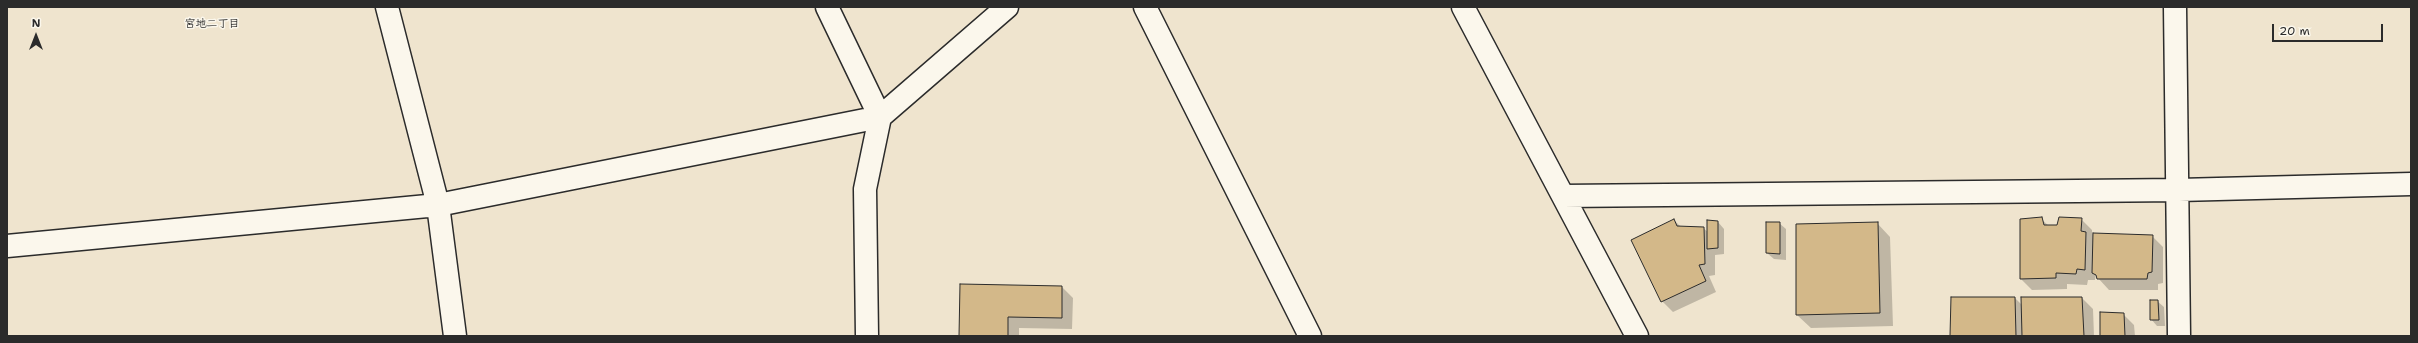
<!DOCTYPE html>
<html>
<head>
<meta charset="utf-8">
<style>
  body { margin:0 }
  #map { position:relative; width:2418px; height:343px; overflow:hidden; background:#efe4ce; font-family:"Shantell Sans",sans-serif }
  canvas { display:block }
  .frame { position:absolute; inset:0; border:8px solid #2b2b2b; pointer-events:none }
  .north { position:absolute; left:16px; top:16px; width:40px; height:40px; -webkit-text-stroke:3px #fbf7ec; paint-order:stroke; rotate:0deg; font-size:11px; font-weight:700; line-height:16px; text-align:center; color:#2b2b2b }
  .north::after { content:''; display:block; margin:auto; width:14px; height:18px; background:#2b2b2b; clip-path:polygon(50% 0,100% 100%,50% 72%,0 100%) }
  .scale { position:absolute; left:2272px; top:24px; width:111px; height:18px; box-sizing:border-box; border:2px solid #2b2b2b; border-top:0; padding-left:5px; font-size:12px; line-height:14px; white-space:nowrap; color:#2b2b2b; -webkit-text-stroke:3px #fbf7ec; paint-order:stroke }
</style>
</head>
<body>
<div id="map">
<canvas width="2418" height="343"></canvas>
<div class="frame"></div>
<div class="north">N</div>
<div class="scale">20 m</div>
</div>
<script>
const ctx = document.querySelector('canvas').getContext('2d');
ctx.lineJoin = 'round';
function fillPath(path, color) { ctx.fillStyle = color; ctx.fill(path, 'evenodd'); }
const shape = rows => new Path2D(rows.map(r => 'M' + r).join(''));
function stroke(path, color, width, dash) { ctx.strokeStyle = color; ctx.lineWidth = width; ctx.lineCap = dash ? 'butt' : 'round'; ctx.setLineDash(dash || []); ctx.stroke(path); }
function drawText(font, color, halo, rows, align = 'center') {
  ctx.font = font + ' "Shantell Sans","Klee One",sans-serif'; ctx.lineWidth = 3; ctx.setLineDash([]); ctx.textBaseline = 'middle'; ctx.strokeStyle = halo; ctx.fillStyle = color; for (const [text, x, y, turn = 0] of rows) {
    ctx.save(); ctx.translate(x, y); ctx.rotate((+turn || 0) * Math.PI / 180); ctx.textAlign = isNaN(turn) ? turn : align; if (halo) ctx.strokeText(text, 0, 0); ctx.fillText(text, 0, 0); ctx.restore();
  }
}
const shadow = shape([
  [2041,219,2049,226,2058,226,2081,219,2092,230,2092,234,2152,236,2163,247,2163,283,2158,284,2158,290,2109,290,2098,278,2096,273,2095,280,2088,280,2087,285,2067,284,2067,289,2032,290,2021,279],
  [1674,220,1681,227,1703,228,1708,232,1718,222,1724,229,1724,254,1715,255,1715,275,1709,276,1716,292,1673,312,1662,301],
  [1779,223,1786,229,1786,260,1774,259,1767,253],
  [1877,223,1890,237,1893,326,1811,328,1797,315],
  [1062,287,1073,298,1072,329,1019,328,1019,336,960,336],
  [2015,298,2022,305,2082,298,2093,309,2094,336,1951,336],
  [2157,301,2164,307,2165,326,2157,326,2151,319],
  [2123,314,2134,325,2135,336,2101,336]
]);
const building = shape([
  [2042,217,2044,225,2057,225,2059,217,2082,218,2081,231,2086,232,2085,270,2077,269,2076,274,2056,273,2056,278,2020,279,2020,219,2042,217],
  [1674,219,1677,226,1704,227,1705,264,1699,265,1706,281,1661,302,1631,240,1674,219],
  [1707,220,1718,221,1718,248,1707,249,1707,220],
  [1766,222,1780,222,1780,254,1766,253,1766,222],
  [1878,222,1880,313,1796,315,1796,224,1878,222],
  [2093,233,2153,235,2152,272,2148,273,2147,279,2097,279,2096,275,2092,273,2093,233],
  [960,284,1062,286,1062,318,1008,317,1008,336,959,336,960,284],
  [1951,297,2015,297,2016,336,1950,336,1951,297],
  [2021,297,2082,297,2084,336,2022,336,2021,297],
  [2150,300,2158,300,2159,320,2150,320,2150,300],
  [2100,312,2124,313,2125,336,2100,336,2100,312]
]);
const minor = shape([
  [387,7,438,205,455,336],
  [1145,7,1310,336],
  [1463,7,1637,336],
  [2175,7,2179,336],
  [1563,196,2179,190,2411,184],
  [7,246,438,205,880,117,827,7],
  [867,336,865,189,880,117,1007,7]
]);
const neighbourhoodNames = [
  ["宮地二丁目",212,24]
];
fillPath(shadow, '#0003');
fillPath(building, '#d3b889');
stroke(building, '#2b2b2b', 1);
stroke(minor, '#2b2b2b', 25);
stroke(minor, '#fbf7ec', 22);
drawText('bold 11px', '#2b2b2b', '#fbf7ec', neighbourhoodNames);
</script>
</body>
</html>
